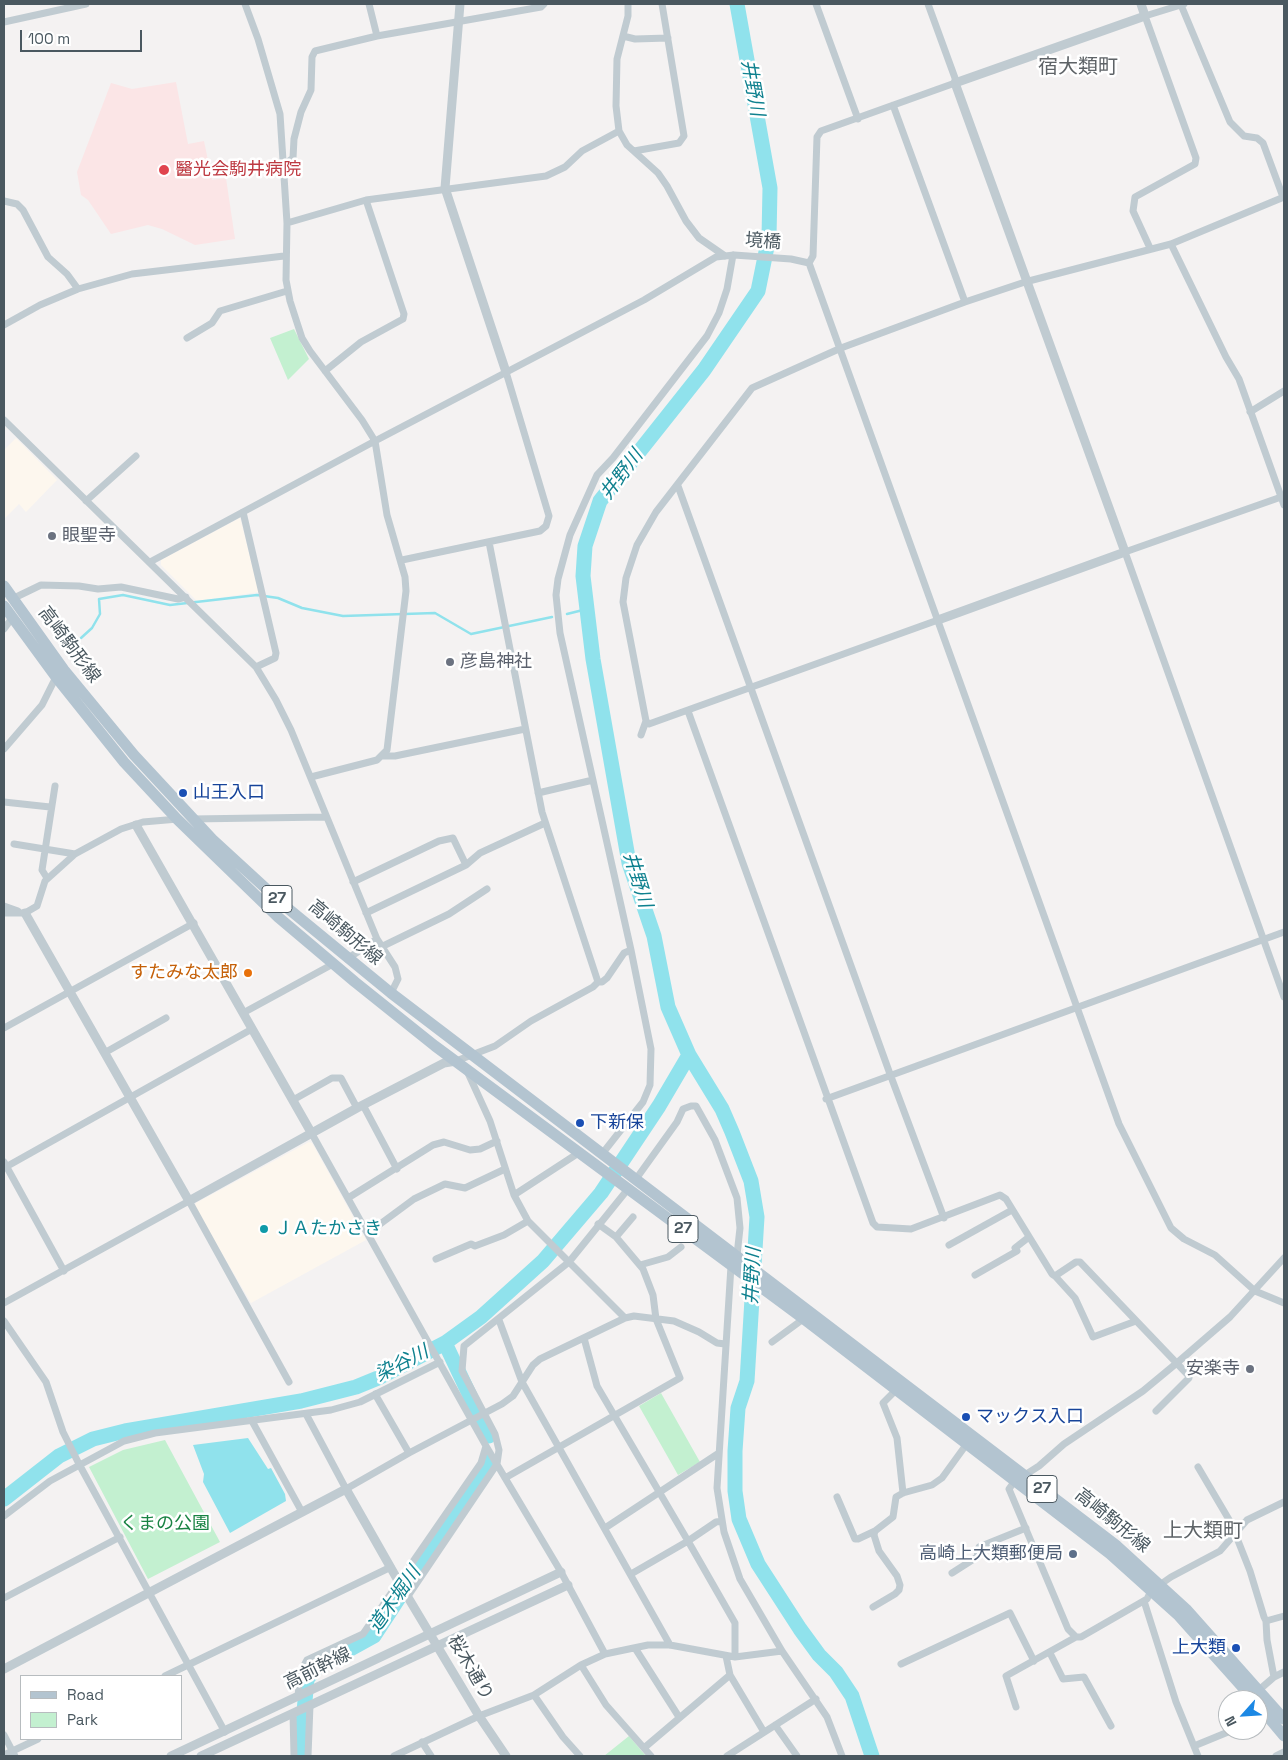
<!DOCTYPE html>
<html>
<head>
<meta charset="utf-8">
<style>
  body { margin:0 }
  #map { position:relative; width:1288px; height:1760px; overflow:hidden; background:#f4f2f2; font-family:"Space Grotesk",sans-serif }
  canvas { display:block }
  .frame { position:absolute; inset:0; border:5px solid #4a5860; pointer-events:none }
  .legend { position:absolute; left:20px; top:1675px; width:162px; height:65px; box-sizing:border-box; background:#fff; border:1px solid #b7bcbf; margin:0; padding:6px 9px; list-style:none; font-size:15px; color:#4a5860 }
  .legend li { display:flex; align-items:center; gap:10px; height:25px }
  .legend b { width:25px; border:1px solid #b7bcbf }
  .north { position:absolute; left:1218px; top:1690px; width:50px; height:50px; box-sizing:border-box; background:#fff; border:1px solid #b7bcbf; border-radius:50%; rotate:244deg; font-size:14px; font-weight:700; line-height:20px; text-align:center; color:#4a5860 }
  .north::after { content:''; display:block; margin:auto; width:18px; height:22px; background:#1c88e4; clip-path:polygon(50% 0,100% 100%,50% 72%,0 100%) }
  .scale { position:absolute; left:20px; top:30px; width:122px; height:22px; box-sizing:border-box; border:2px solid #4a5860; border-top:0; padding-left:6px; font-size:15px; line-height:18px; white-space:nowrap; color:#4a5860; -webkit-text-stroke:4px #fff; paint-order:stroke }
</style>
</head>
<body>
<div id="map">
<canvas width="1288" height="1760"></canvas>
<div class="frame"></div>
<ul class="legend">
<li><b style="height:6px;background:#b3c4d0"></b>Road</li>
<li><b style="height:14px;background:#c3f0d0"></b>Park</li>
</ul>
<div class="north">N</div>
<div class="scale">100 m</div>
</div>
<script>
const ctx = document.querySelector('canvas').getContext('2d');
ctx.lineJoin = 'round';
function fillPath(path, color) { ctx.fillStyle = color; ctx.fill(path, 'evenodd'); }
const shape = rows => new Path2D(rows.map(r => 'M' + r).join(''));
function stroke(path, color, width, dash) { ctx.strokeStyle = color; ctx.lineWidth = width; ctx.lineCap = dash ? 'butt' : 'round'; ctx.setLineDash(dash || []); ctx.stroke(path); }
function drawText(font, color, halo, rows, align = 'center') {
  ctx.font = font + ' "Space Grotesk","Noto Sans JP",sans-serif'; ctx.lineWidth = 5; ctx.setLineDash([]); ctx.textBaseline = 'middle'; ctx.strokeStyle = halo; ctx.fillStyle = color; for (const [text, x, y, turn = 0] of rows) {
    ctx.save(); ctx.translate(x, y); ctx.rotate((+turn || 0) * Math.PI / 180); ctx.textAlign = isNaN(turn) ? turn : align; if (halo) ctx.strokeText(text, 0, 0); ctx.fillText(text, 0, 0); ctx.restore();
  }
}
const commercial = shape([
  [16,438,57,480,26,512,19,504,4,519,4,450],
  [240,518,259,592,197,601,161,565,161,560],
  [309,1142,312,1143,366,1240,251,1303,195,1207,196,1203]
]);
const medical = shape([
  [176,82,188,144,204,141,212,180,226,178,235,239,195,245,162,229,148,225,111,234,88,200,81,195,77,172,111,83,132,89]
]);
const green = shape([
  [294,329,309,359,288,380,270,338],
  [661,1393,700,1462,678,1475,639,1406],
  [165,1440,220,1542,148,1579,89,1467,123,1450],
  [629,1736,646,1756,604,1756]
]);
const water = shape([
  [248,1438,268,1469,271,1468,285,1494,286,1501,230,1533,203,1482,204,1474,193,1445]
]);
const stream = shape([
  [567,614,587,609],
  [81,638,92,628,100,614,99,599,123,595,170,605,257,595,278,598,302,608,343,616,435,613,471,634,552,617]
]);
const river = shape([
  [737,4,770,188,769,237,758,291,704,370,600,501,585,546,583,576,593,659,629,863,654,936,668,1007,689,1055,722,1109,732,1132,751,1181,757,1217,747,1381,738,1408,735,1451,735,1491,739,1519,758,1564,800,1629,819,1655,836,1672,852,1696,872,1756],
  [445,1343,489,1436],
  [4,1499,59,1456,93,1439,125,1431,301,1401,356,1387,378,1378,445,1343,481,1317,543,1261,601,1193,659,1106,689,1055],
  [300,1756,307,1679,316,1668,374,1636,489,1460]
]);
const minor = shape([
  [245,4,258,39,280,114,287,223,286,280,290,301,302,338,310,351,362,420,375,441,387,515,405,577,406,591,387,750,377,760,311,777],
  [369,4,377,36],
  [816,4,858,119],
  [1181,5,1230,122,1244,136,1257,138,1263,143,1283,197],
  [4,22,86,4],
  [623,36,635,39,668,38],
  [893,105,965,302],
  [619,131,616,106,617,59,628,16,628,4],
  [634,151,679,143,684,136,662,4],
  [285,164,293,158,294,139,301,112,311,90,312,57,315,51,377,36,541,7,544,4],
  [4,201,17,204,23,210,48,257,67,274,78,289],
  [287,223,366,200,546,176,565,167,582,151,619,131,627,145,658,173,667,186,686,221,699,238,725,256],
  [1171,244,1226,357,1239,379,1284,505],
  [1150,248,1133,211,1135,197,1195,164,1196,158,1145,16,1184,4],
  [809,263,813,256,817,137,821,131,955,83,955,78,928,4],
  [4,325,40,305,78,289,132,274,284,256],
  [187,338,212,323,220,311,287,291],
  [325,371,361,342,403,319,404,314,366,200],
  [1250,412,1284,391],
  [4,420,256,667,276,700,291,730,377,939,395,967,398,979,391,993],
  [678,486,890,1074,944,1218],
  [1284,496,1125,552,1284,997],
  [86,501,136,456],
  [243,512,276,653,275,658,256,667],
  [402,560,540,531,546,526,549,516,506,372],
  [150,562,375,441,644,300,716,257,734,255,791,259,809,263,1119,1124,1171,1228,1184,1239,1215,1255,1255,1291,1284,1303],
  [12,599,41,585,79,586,98,589,121,587,178,599,186,597],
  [938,620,649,724,646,721,623,602,626,578,637,545,656,512,752,388,841,348,965,302,1025,282,1171,244,1284,197],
  [4,629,12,618],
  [688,711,873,1223,877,1227,911,1229,1000,1195,1006,1199,1052,1274,1055,1276,1076,1262,1080,1262,1188,1375,1189,1378,1156,1411],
  [641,735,646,721],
  [4,749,42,705,56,677],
  [383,756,395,756,525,729],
  [538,793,593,780],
  [4,802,50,807],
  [192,819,326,817],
  [14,844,75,854],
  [47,878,42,870,55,786],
  [353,882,439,841,453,838,466,865],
  [4,906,18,911],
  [4,913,25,913,37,906,45,881,75,854,121,829,143,822,178,819],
  [366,913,466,865,480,853,545,823],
  [381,947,449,914,487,889],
  [347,959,377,939],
  [598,982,602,982,607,978,624,953,631,950],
  [243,1013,333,964],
  [4,1028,194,923],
  [106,1052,166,1018],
  [456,1061,495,1046,531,1021,593,987,598,982,542,812,489,542],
  [468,1073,490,1121,514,1195,528,1221,625,1318],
  [826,1099,1284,932],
  [293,1100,332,1078,341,1078,357,1108],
  [363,1105,397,1169],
  [312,1134,486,1446,561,1572,605,1654],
  [602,1154,643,1102,650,1085,651,1049,631,950,560,633,556,595,558,579,570,535,597,475,613,458,707,336,719,313,727,289,733,255],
  [4,1162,64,1271],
  [4,1168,252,1029],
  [636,1179,677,1122,683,1109,691,1106,696,1106,715,1140,737,1198,740,1228,737,1255],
  [514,1195,580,1152],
  [348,1198,433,1145,444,1142,470,1150,480,1149,497,1141],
  [368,1233,414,1199,445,1184,465,1188,505,1169],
  [616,1237,633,1217],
  [949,1245,1012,1210],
  [1284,1258,1230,1317,1178,1362,1143,1391,1064,1444,1039,1466,1014,1482,1009,1489,1068,1629,1076,1637,1081,1637,1147,1599,1151,1591,1171,1577,1220,1551,1247,1520,1284,1502],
  [436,1259,471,1244,475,1246,504,1235,528,1221],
  [640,1265,668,1257,681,1247],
  [731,1266,717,1488,724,1532,740,1579,782,1651,827,1717,842,1756],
  [975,1275,1017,1251,1015,1248,1029,1237],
  [1055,1276,1075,1298,1093,1337,1136,1321],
  [4,1303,189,1201,289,1382],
  [499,1320,522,1382,670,1645],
  [4,1321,46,1382,63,1432,79,1464,225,1732],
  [584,1338,597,1386,688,1541,716,1522,722,1521],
  [772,1342,806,1317],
  [895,1391,883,1403,897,1438,903,1493],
  [375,1394,409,1453],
  [306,1414,346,1489,409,1453,502,1404,513,1396,533,1365,540,1359,625,1318,634,1316,674,1321,699,1332,717,1343,725,1344],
  [252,1421,302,1512],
  [1198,1467,1231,1523,1250,1571,1264,1617,1266,1621,1284,1616],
  [505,1478,680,1378,656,1319,653,1295,643,1269,616,1237,598,1224],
  [837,1497,855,1539,858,1539,875,1531],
  [4,1516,50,1481,124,1441,155,1433,331,1410,360,1402,440,1362],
  [605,1528,719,1453],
  [952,1573,977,1557,979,1547,1026,1528],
  [631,1574,688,1541,735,1623,735,1657],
  [408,1596,497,1464,499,1450,495,1434,462,1371,464,1346,569,1262,628,1189],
  [4,1598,120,1537],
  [1144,1601,1176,1702,1198,1756],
  [873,1607,895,1594,899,1590,900,1585,897,1576,879,1551,874,1535,875,1531,893,1517,896,1497,903,1493,932,1485,942,1478,966,1445],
  [1266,1621,1267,1640,1274,1677],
  [635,1648,679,1717],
  [1050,1653,1063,1679,1084,1677,1111,1726],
  [726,1656,730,1675,764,1732],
  [901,1664,1010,1613,1034,1661],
  [581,1665,606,1705,651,1756],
  [165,1676,391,1567],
  [1259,1690,1274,1677,1284,1672],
  [534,1695,563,1737,580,1756],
  [298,1697,300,1673,307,1660,363,1634,481,1463,486,1446],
  [1016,1707,1006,1676,1076,1637],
  [293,1713,294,1756],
  [775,1725,797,1756],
  [4,1735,15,1756],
  [422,1742,431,1756],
  [1194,1746,1233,1730],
  [644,1748,730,1675],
  [4,1755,38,1739],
  [308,1756,310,1705],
  [394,1756,479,1716,534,1695,581,1665,605,1654,648,1645,670,1645,735,1657,782,1651],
  [727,1756,816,1699],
  [1276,1756,1284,1752]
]);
const tertiary = shape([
  [460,4,445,188,506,372],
  [938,620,1125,552,955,83,1145,16,1141,4],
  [136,825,312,1134],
  [25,913,189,1201,357,1108,444,1063,456,1061],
  [4,1669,346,1489,400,1584,479,1716,506,1756],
  [171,1756,561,1572],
  [201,1756,568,1585]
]);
const primary = shape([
  [4,586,64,670,134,755,212,839,285,906,391,993,1117,1546,1186,1609,1284,1719],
  [4,606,56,677,124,762,177,819,278,917,355,982,435,1046,804,1319,1110,1554,1179,1616,1254,1700],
  [1258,1705,1284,1736]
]);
const markers = [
  [164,170,6,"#e0444e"],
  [52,536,5,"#6b7280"],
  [450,662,5,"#6b7280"],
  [183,793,5,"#1a4fb4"],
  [248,973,5,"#e8710a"],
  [580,1123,5,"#1a4fb4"],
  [264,1229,5,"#0f9aa8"],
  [1250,1369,5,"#6b7280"],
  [966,1417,5,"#1a4fb4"],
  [1073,1554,5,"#5c6f8a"],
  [1236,1648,5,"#1a4fb4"]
];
const shields = [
  [277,899,30],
  [683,1229,30],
  [1042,1489,30]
];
const shieldNames = [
  ["27",277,899],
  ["27",683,1229],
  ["27",1042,1489]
];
const healthNames = [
  ["醫光会駒井病院",175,170]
];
const streetNames = [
  ["境橋",763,242,4],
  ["高崎駒形線",69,645,53],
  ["高崎駒形線",345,933,40],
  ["高崎駒形線",1112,1521,39],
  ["桜木通り",470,1668,60],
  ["高前幹線",318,1669,-26]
];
const worshipNames = [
  ["眼聖寺",62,536],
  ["彦島神社",460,662],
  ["安楽寺",1240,1369,"right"]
];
const transitNames = [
  ["山王入口",193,793],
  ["下新保",590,1123],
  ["マックス入口",976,1417],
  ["上大類",1226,1648,"right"]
];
const foodNames = [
  ["すたみな太郎",238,973]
];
const cultureNames = [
  ["ＪＡたかさき",274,1229]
];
const parkNames = [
  ["くまの公園",165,1524]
];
const serviceNames = [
  ["高崎上大類郵便局",1063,1554]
];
const waterNames = [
  ["井野川",752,88,80],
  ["井野川",622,475,-53],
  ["井野川",637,880,73],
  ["井野川",753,1276,-87],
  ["染谷川",402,1364,-27],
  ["道木堀川",395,1600,-55]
];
const quarterNames = [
  ["宿大類町",1078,68],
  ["上大類町",1203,1532]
];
fillPath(commercial, '#fdf7ee');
fillPath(medical, '#fbe5e6');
fillPath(green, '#c3f0d0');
fillPath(water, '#90e2ec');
stroke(stream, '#90e2ec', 2.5);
stroke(river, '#90e2ec', 15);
stroke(minor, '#c0cbd1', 7);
stroke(tertiary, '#c0cbd1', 9);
stroke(primary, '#b3c4d0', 11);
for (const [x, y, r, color] of markers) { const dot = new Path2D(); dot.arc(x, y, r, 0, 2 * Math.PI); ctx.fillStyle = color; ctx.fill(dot); stroke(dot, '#fff', 2); }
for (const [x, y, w] of shields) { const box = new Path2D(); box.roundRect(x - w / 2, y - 13.5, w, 27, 4); ctx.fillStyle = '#fff'; ctx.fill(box); stroke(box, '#4a5860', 1); }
drawText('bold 16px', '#4a5860', null, shieldNames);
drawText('18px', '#be3a42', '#fff', healthNames, 'left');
drawText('18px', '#4a5860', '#fff', streetNames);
drawText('18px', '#5b616d', '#fff', worshipNames, 'left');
drawText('18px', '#164399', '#fff', transitNames, 'left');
drawText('18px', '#c56008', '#fff', foodNames, 'right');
drawText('18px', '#0d838f', '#fff', cultureNames, 'left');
drawText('18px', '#198343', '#fff', parkNames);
drawText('18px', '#4e5e75', '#fff', serviceNames, 'right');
drawText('italic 19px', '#0f818f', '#fff', waterNames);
drawText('20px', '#5e6367', '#fff', quarterNames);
</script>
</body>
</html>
